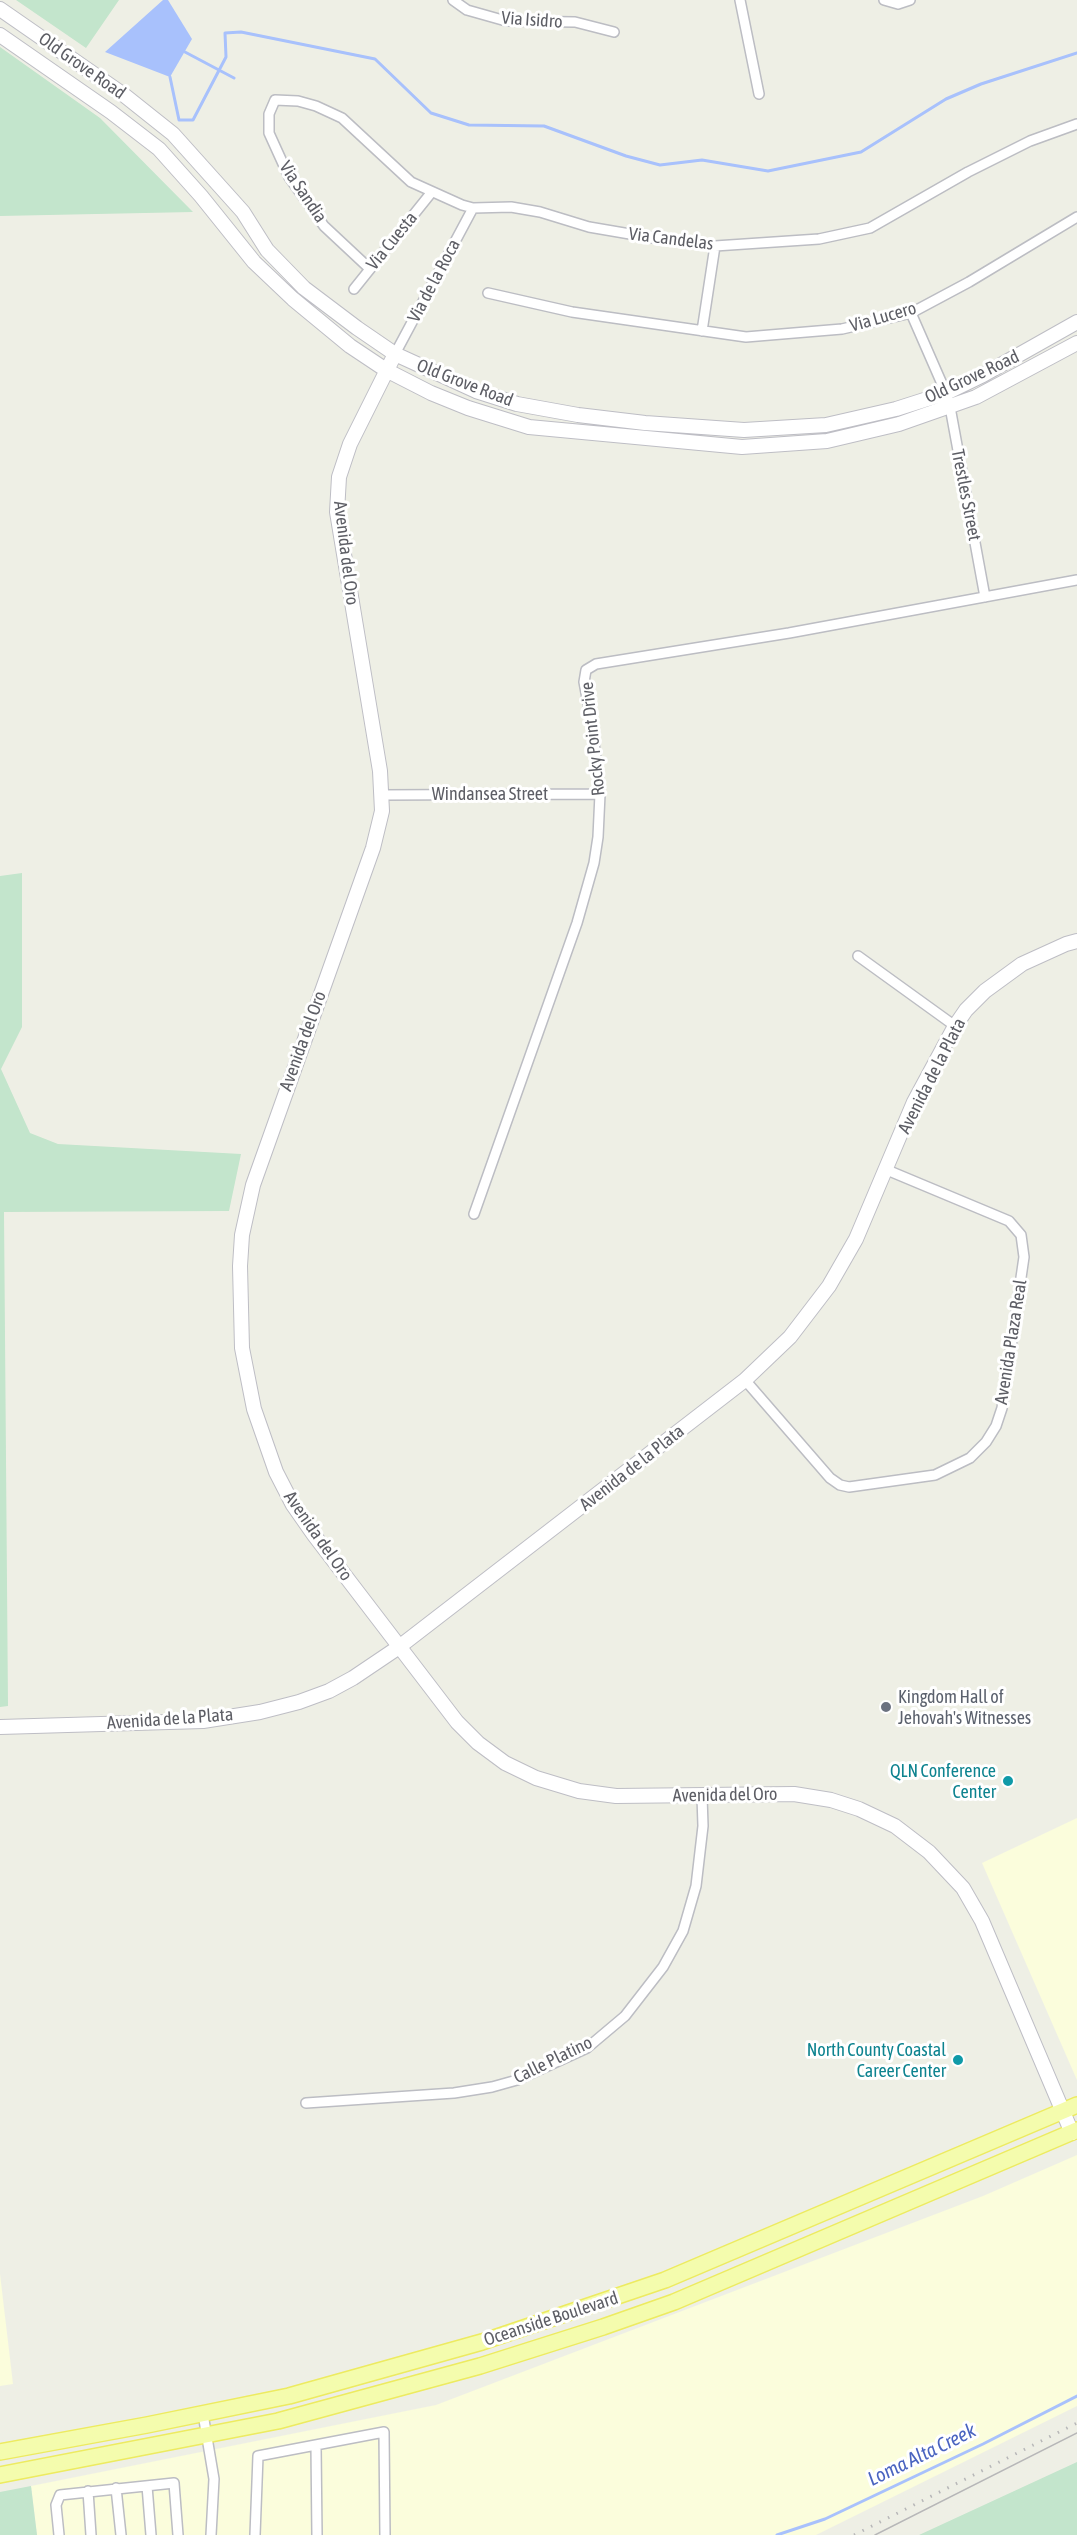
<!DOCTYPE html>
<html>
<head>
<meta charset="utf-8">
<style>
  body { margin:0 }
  canvas { display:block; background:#eeefe5 }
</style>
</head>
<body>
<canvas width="1077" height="2535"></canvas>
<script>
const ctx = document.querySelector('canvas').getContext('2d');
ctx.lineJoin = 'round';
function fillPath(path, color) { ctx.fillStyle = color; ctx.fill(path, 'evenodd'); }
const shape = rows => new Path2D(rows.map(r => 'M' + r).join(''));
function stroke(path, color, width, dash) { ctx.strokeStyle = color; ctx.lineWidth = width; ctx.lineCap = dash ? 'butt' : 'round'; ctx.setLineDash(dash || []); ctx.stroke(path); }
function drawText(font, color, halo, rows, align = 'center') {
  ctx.font = font + ' "Asap Condensed",sans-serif'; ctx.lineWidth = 6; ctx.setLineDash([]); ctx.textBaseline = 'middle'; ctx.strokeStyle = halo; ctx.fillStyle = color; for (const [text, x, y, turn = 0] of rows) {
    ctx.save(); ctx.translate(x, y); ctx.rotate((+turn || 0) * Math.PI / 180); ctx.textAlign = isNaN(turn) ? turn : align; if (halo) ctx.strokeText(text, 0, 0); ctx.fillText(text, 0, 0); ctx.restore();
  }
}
const commercial = shape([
  [1077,1818,1077,2080,982,1863],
  [1077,2155,1077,2406,816,2535,37,2535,31,2486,436,2405,983,2196],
  [0,2274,13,2384,0,2386]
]);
const green = shape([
  [16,0,119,0,86,48],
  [0,47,100,118,193,212,0,216],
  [22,873,22,1027,1,1069,30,1133,58,1144,241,1154,229,1211,4,1212,8,1706,0,1707,0,876],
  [1077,2462,1077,2535,919,2535],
  [31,2486,37,2535,0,2535,0,2492]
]);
const water = shape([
  [163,0,168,0,192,39,170,77,105,52]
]);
const stream = shape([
  [185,52,234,78],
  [170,77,179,120,193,120,226,57,225,33,241,32,375,59,431,113,469,125,544,126,626,156,660,165,702,160,768,171,861,152,946,99,981,84,1077,53],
  [777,2535,825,2519,983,2444,1077,2396]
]);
const street = shape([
  [453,0,467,10,506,21,575,22,614,32],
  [740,0,759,94],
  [884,0,898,4,910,0],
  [370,269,324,226,289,177,269,133,269,114,275,100,298,101,316,106,342,118,411,182,462,205,473,208,511,207,540,212,589,227,665,240,715,246,819,239,870,228,968,172,1030,141,1077,124],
  [354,289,431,193],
  [488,293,572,312,746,337,842,329,911,313,969,282,1077,217],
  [911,313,946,393,950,407,985,597],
  [702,331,715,246],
  [395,354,473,208],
  [381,795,600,794],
  [858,956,955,1026],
  [474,1214,577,923,594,863,598,837,600,794,592,725,584,682,586,670,596,664,789,633,1077,580],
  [745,1380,830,1478,840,1485,849,1487,935,1475,970,1458,986,1442,996,1426,1002,1408,1024,1257,1021,1235,1009,1221,887,1170],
  [306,2103,454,2093,492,2087,517,2080,587,2048,625,2016,663,1967,683,1931,696,1886,703,1826,702,1796],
  [203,2414,214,2479,211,2535],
  [316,2446,317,2535],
  [147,2486,151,2535],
  [116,2488,121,2535],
  [88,2491,91,2535],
  [59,2535,56,2505,60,2495,174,2483,178,2535],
  [255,2535,258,2456,384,2432,385,2535]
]);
const secondary = shape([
  [0,9,124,95,173,134,243,212,267,250,304,288,357,328,395,354,476,391,517,404,578,415,645,423,744,430,826,425,896,409,946,393,983,375,1077,322],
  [0,35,111,112,159,149,201,196,254,262,293,299,350,346,386,370,431,393,468,408,529,427,742,447,827,441,899,424,976,397,1077,343],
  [395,354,350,444,339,477,337,512,380,771,382,811,373,848,253,1185,242,1235,240,1266,242,1348,254,1409,276,1472,293,1505,314,1535,457,1722,478,1743,505,1763,536,1778,579,1791,616,1796,794,1794,831,1800,859,1809,895,1826,929,1852,963,1888,982,1921,1072,2133],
  [0,1727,203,1721,260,1712,299,1702,329,1691,353,1678,399,1647,745,1380,790,1337,829,1286,856,1239,914,1102,955,1026,966,1010,985,991,1022,964,1066,944,1077,941]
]);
const primary = shape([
  [0,2452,147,2425,289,2396,482,2342,665,2280,1077,2105],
  [0,2475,278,2421,480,2366,603,2327,674,2302,1077,2130]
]);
const tram = shape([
  [875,2535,1077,2433]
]);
const rail = shape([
  [854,2535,1077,2423]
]);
const markers = [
  [886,1707,6,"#6b7280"],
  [1008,1781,6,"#0f9aa8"],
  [958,2060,6,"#0f9aa8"]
];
const streetNames = [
  ["Via Isidro",532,20,4],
  ["Old Grove Road",82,66,35],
  ["Via Sandia",303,192,56],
  ["Via Candelas",671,239,7],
  ["Via Cuesta",392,241,-51],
  ["Via de la Roca",434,281,-62],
  ["Via Lucero",883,317,-16],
  ["Old Grove Road",972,377,-25],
  ["Old Grove Road",465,383,21],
  ["Trestles Street",966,495,79],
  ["Avenida del Oro",346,553,83],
  ["Rocky Point Drive",593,739,-96],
  ["Windansea Street",490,794],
  ["Avenida del Oro",303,1041,-70],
  ["Avenida de la Plata",932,1076,-63],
  ["Avenida Plaza Real",1011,1342,-81],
  ["Avenida de la Plata",632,1468,-38],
  ["Avenida del Oro",318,1536,55],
  ["Avenida de la Plata",170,1719,-4],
  ["Avenida del Oro",725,1795,-1],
  ["Calle Platino",553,2060,-26],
  ["Oceanside Boulevard",551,2319,-18]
];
const worshipNames = [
  ["Kingdom Hall of",898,1697],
  ["Jehovah's Witnesses",898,1718]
];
const cultureNames = [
  ["QLN Conference",996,1771],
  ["Center",996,1792],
  ["North County Coastal",946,2050],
  ["Career Center",946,2071]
];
const waterNames = [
  ["Loma Alta Creek",922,2455,-26]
];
fillPath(commercial, '#fbfddc');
fillPath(green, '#c3e5cc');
fillPath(water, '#a8c1fc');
stroke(stream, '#a8c1fc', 3);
stroke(street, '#bcbdc3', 12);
stroke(secondary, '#bebec5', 16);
stroke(primary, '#edeb60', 18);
stroke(street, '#fff', 9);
stroke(secondary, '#fff', 14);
stroke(primary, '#f4fcad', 15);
stroke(tram, '#b7b7b8', 1.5);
stroke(rail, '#b7b7b8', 3, [1.5, 8]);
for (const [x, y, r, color] of markers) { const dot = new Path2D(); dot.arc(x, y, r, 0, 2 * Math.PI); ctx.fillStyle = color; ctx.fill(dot); stroke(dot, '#fff', 2); }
drawText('18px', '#5d5e65', '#fff', streetNames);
drawText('18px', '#5b616d', '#fff', worshipNames, 'left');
drawText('18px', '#0d838f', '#fff', cultureNames, 'right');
drawText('italic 20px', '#4a64c0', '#fff', waterNames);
</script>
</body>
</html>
